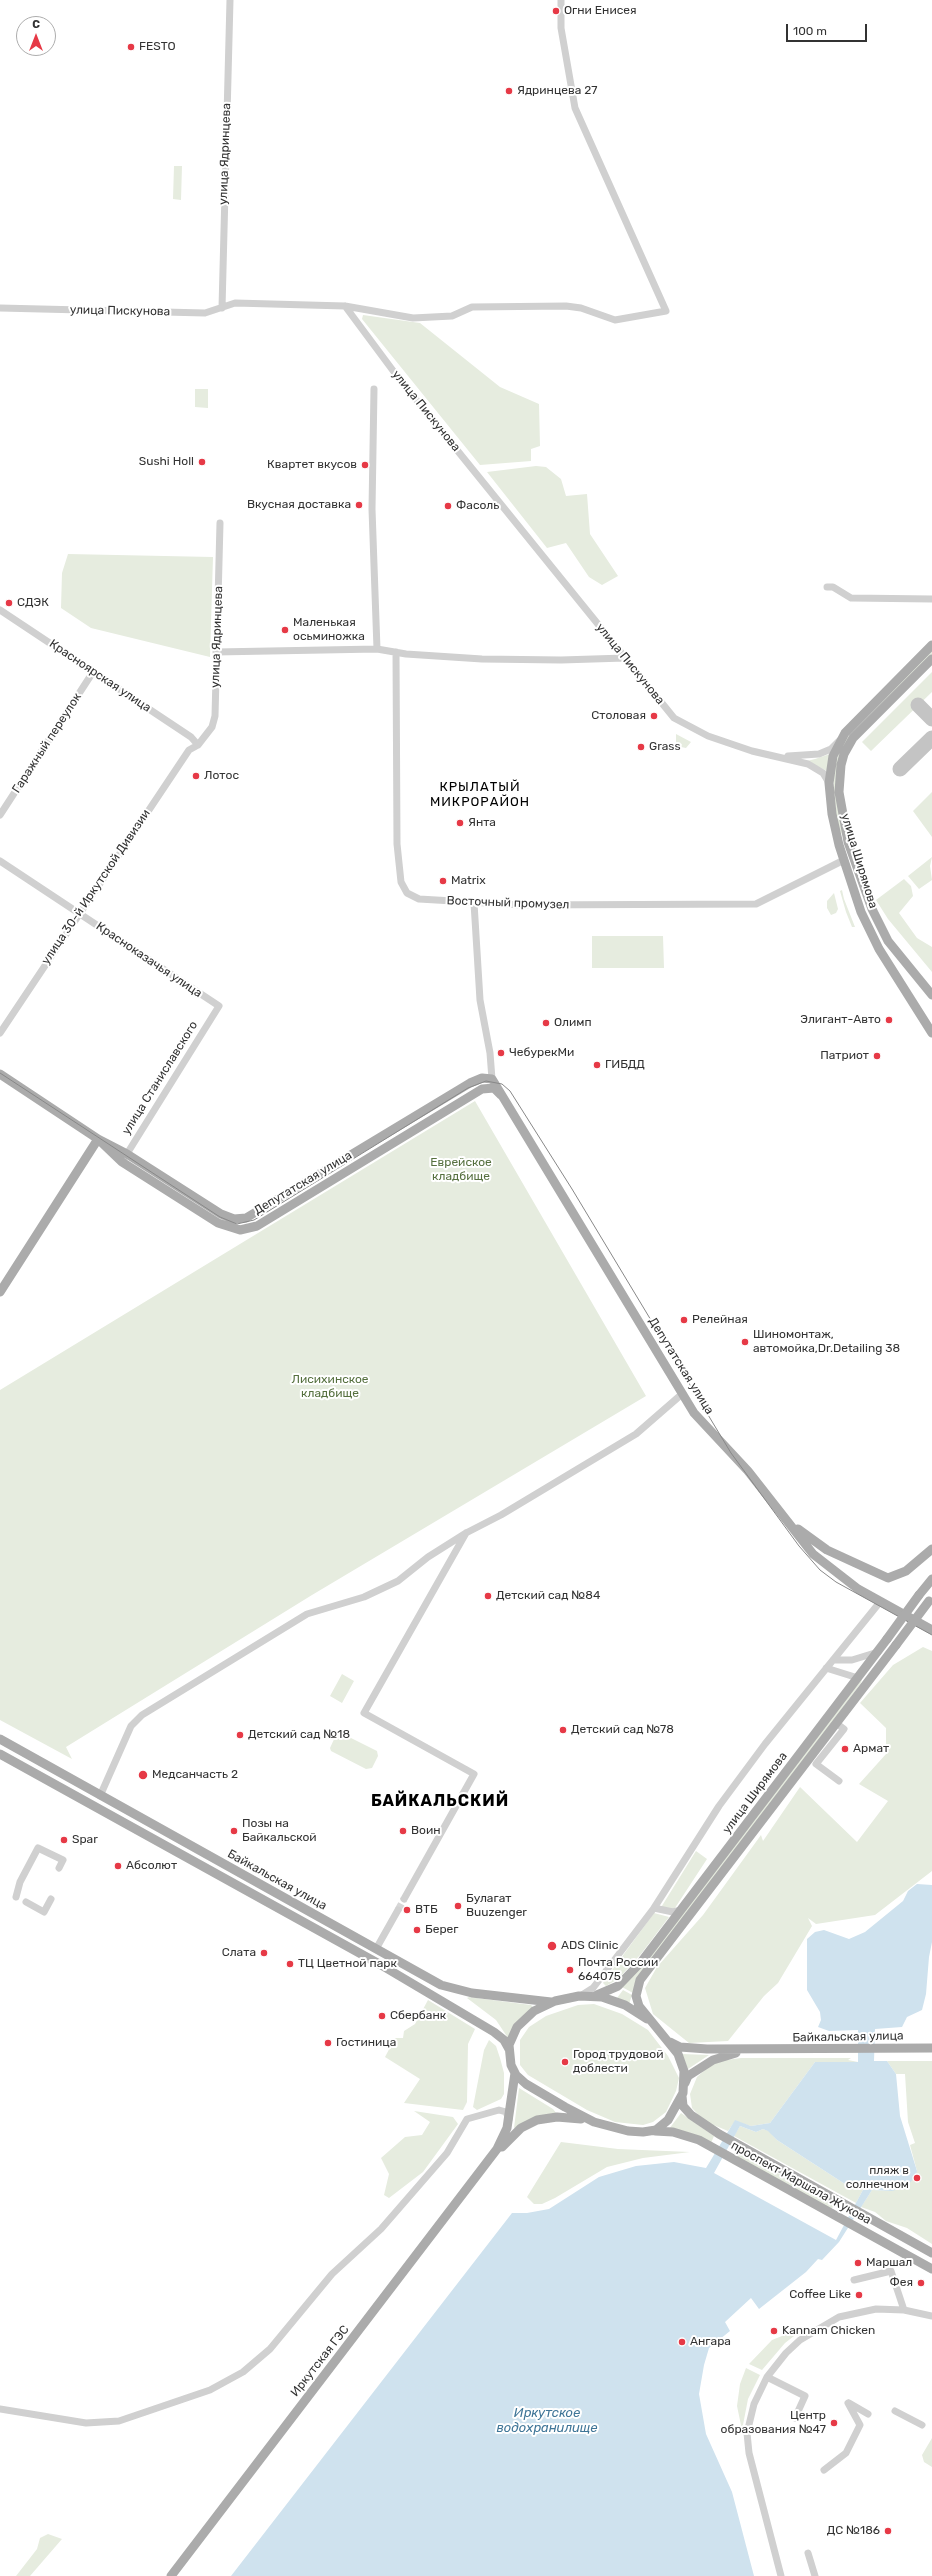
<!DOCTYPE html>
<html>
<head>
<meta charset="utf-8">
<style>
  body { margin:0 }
  #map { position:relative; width:932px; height:2576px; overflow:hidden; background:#fff; font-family:Rubik,sans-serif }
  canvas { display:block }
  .north { position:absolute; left:16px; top:16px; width:40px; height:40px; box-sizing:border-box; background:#fff; border:1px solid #adadad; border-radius:50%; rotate:0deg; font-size:11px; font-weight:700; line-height:16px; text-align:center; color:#333 }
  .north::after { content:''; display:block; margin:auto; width:14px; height:18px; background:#e63946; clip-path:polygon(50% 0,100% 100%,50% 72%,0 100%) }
  .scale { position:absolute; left:786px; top:24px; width:81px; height:18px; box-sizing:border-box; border:2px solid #333; border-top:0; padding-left:5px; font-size:12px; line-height:14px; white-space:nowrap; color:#333; -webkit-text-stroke:3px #fff; paint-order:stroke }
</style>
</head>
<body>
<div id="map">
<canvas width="932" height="2576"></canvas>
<div class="north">С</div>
<div class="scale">100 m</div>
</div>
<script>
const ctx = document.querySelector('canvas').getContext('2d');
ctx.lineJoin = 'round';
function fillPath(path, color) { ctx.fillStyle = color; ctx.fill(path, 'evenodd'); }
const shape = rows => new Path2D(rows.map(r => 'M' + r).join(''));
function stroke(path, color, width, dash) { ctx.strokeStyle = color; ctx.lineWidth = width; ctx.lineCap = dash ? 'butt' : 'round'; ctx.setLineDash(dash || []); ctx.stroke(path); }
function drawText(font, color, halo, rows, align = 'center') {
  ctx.font = font + ' Rubik,sans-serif'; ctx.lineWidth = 4; ctx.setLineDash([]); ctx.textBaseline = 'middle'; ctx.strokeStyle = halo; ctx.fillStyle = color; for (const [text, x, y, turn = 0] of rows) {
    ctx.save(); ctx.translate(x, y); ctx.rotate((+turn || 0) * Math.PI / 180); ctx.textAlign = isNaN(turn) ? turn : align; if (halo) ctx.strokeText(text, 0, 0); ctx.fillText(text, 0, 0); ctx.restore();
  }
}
const green = shape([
  [174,166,182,166,181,200,173,199],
  [363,315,420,323,500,387,539,404,540,446,531,449,531,461,480,465,362,319],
  [195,389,208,389,208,408,195,407],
  [536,466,546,467,561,479,566,496,587,494,590,534,618,576,602,585,589,577,566,543,547,548,487,472],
  [68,554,213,557,210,657,91,628,61,608,62,573],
  [932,650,932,655,841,752,844,838,837,826,833,778,835,764,843,742],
  [932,672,932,692,871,751,862,742],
  [676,734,691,742,686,748,676,746],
  [830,754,827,771,807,761,815,759],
  [932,792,932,837,913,811],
  [932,857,930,866,932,880,919,889,908,876],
  [904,879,911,886,913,896,899,913,917,938,932,947,932,972,888,919,876,900],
  [842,890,844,899,855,927,852,927,846,912,840,891],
  [834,893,838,909,836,913,831,915,827,908,827,901],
  [592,936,663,936,664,968,592,968],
  [475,1101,646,1396,312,1595,66,1747,72,1759,0,1720,0,1390],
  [923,1647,932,1651,932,1871,875,1915,816,1924,808,1918,812,1926,778,1983,764,1996,728,2041,689,2043,653,2014,645,1988,657,1967,703,1915,761,1835,763,1841,800,1787,857,1842,888,1801,859,1784,886,1754,886,1728,860,1703,893,1665],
  [342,1674,354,1681,342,1703,330,1696],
  [862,1679,861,1683,633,1993,622,1987],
  [341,1733,377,1751,378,1756,372,1768,366,1769,331,1751,330,1748,336,1735],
  [696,1851,707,1859,673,1911,660,1909],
  [654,1913,669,1917,641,1954,618,1979,606,1986,603,1983,607,1977],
  [623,1990,632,1995,629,2004,617,1998],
  [469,1997,531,2005,533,2007,508,2038,496,2020,467,1998],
  [428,2000,475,2029,468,2044,467,2102,463,2110,404,2103,420,2079,385,2057,395,2038,403,2038,404,2031,415,2024],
  [594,2004,622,2014,648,2030,668,2056,679,2078,676,2091,666,2112,653,2122,643,2125,615,2122,587,2110,528,2075,520,2065,520,2040,529,2027,546,2016,578,2005],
  [489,2040,496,2046,500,2058,504,2073,504,2094,501,2099,477,2110,473,2107,484,2050],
  [682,2054,709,2055,688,2069],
  [741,2058,851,2058,848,2060,858,2062,815,2062,770,2123,751,2126,735,2121,728,2131,704,2121,692,2108,690,2094,697,2077,706,2069,719,2061],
  [887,2061,932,2061,932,2244,907,2228,886,2221,875,2212,861,2207,872,2190,892,2191,917,2171,910,2145,915,2143,908,2122,905,2074,896,2074],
  [519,2088,553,2109,557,2114,514,2128],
  [414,2111,453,2117,458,2124,423,2172,389,2198,384,2195,389,2174,381,2158,405,2137,422,2135,430,2122],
  [681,2113,714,2136,711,2143,669,2129],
  [740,2126,756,2132,763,2129,769,2131,777,2140,848,2186,864,2188,856,2203,734,2136],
  [561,2142,618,2149,690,2152,643,2158,607,2167,555,2198,542,2204,534,2204,527,2197],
  [736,2150,835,2205,831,2209,733,2156],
  [807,2326,785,2343,762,2370,749,2364,772,2340],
  [746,2368,760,2375,748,2399,742,2430,737,2406,740,2384],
  [932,2438,932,2467,924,2462,922,2455],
  [48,2534,62,2539,30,2576,16,2576,37,2549,40,2538]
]);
const water = shape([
  [917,1884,932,1885,932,1942,929,1957,926,1994,922,2010,907,2017,902,2027,875,2029,874,2061,887,2061,896,2074,900,2116,917,2171,915,2177,906,2187,892,2191,872,2190,839,2242,822,2260,818,2259,806,2272,759,2309,751,2298,725,2322,730,2331,709,2348,704,2365,699,2394,706,2434,732,2492,754,2576,231,2576,512,2213,527,2213,549,2209,599,2177,636,2166,674,2162,706,2168,735,2120,751,2126,770,2123,815,2062,858,2062,858,2030,829,2031,818,2027,821,2020,820,2012,807,1990,807,1939,815,1932,824,1930,849,1939,865,1932,903,1901,908,1891],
  [740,2126,756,2132,763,2129,768,2131,777,2140,848,2186,864,2188,836,2240,714,2173]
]);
const taxiway = shape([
  [918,705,932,719],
  [900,769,932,738]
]);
const minorTunnel = shape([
  [398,1910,404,1899]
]);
const minor = shape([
  [345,306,397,376,674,718,708,736,752,751,808,764,823,773,829,783],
  [0,308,205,313,235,303,345,306,413,318,452,316,472,307,566,306,581,308,615,320,666,311,575,108,561,28,561,0],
  [222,308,230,0],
  [374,389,372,509,377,649],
  [827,587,833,587,851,598,932,599],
  [0,610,191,737,198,745],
  [216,652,377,649,406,654,482,659,561,660,625,658],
  [396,652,397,844,401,882,407,893,419,899,521,905,756,904,844,860],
  [788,756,819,754,831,749,839,741],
  [0,815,93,672],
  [0,861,219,1006,125,1157],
  [474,903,480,1000,490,1053,492,1079],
  [0,1033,189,750,198,745,212,727,215,716,220,523],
  [833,1660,852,1660,878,1652],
  [826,1668,858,1678],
  [836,1723,844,1729,816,1764,839,1781],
  [100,1796,131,1726,142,1715,307,1614,364,1597,398,1581,428,1557,466,1533,501,1515,636,1434,682,1394],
  [16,1897,20,1882,38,1848,63,1860,59,1868],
  [404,1899,474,1774,364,1713,466,1533],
  [26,1902,44,1912,51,1899],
  [654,1908,673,1912,681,1910],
  [376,1949,398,1910],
  [582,1995,593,1988,654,1908,719,1806,765,1744,880,1602],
  [854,2280,891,2271,904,2310],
  [767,2377,805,2396,795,2418],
  [849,2403,868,2414],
  [0,2409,86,2423,119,2421,210,2390,243,2372,270,2349,332,2274,381,2229,447,2153,467,2119,499,2110,506,2112,509,2119],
  [895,2411,922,2425],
  [824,2470,846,2453,860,2425,848,2403],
  [808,2553,815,2576],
  [781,2576,749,2453,747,2433,754,2404,767,2377,786,2353,800,2340,839,2317,876,2309,904,2310,932,2316]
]);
const major = shape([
  [932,645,845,733,833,756,829,783,832,814,839,845,861,912,879,949,932,1033],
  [932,659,853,738,844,754,841,765,839,792,848,842,872,909,888,941,932,995],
  [0,1074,98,1139,122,1162,218,1223,240,1230,257,1226,482,1089,494,1088,501,1095],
  [98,1139,127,1154,221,1214,234,1219,246,1218,470,1083,482,1078,492,1079,694,1413,748,1471,813,1554,858,1589,932,1630],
  [0,1292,98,1139],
  [798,1529,827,1550,888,1578,906,1571,932,1549],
  [919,1595,932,1579],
  [0,1739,441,1985,472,1993,551,2002],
  [0,1754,381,1965,494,2032,504,2040,509,2049],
  [597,1995,618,1986,642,1961,887,1639],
  [647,2019,625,2005,602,1997,579,1996,555,2001,534,2011,517,2027,509,2045,511,2065,516,2075,526,2084,565,2107,594,2122,628,2131,643,2132,656,2130,668,2120,683,2093,684,2071,678,2054,639,2006,636,1996,640,1980,896,1645],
  [670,2042,680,2047,707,2049,932,2048],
  [685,2083,688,2076,713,2060,736,2053],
  [682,2096,683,2106,691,2115,719,2134,932,2253],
  [655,2131,673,2132,699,2140,932,2269],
  [502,2147,521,2128,537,2120,557,2117,581,2119],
  [171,2576,497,2149,507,2128,515,2073]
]);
const tram = shape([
  [0,1073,220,1217,237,1224,254,1220,468,1088,486,1081,502,1084,510,1091,572,1189,731,1453,799,1546,820,1570,836,1582,932,1635]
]);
const majorBridge = shape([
  [887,1639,919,1595],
  [896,1645,929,1601]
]);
const markers = [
  [556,11,4,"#e63946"],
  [131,47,4,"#e63946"],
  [509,91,4,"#e63946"],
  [202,462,4,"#e63946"],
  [365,465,4,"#e63946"],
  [359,505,4,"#e63946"],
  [448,506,4,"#e63946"],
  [9,603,4,"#e63946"],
  [285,630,4,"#e63946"],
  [654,716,4,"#e63946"],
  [641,747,4,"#e63946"],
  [196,776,4,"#e63946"],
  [460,823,4,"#e63946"],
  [443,881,4,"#e63946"],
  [889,1020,4,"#e63946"],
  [546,1023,4,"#e63946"],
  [501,1053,4,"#e63946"],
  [877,1056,4,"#e63946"],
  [597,1065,4,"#e63946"],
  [684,1320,4,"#e63946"],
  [745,1342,4,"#e63946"],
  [488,1596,4,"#e63946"],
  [563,1730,4,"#e63946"],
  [240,1735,4,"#e63946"],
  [845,1749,4,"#e63946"],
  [143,1775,5,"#e63946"],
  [234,1831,4,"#e63946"],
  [403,1831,4,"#e63946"],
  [64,1840,4,"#e63946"],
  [118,1866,4,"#e63946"],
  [458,1906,4,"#e63946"],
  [407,1910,4,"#e63946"],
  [417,1930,4,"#e63946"],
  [552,1946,5,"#e63946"],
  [264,1953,4,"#e63946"],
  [290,1964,4,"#e63946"],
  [570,1970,4,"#e63946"],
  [382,2016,4,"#e63946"],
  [328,2043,4,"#e63946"],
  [565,2062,4,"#e63946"],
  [917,2178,4,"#e63946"],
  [858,2263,4,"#e63946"],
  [921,2283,4,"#e63946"],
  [859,2295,4,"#e63946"],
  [774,2331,4,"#e63946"],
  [682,2342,4,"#e63946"],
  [834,2423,4,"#e63946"],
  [888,2531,4,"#e63946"]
];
const poiNames = [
  ["Огни Енисея",564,11],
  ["FESTO",139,47],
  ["Ядринцева 27",517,91],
  ["Sushi Holl",194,462,"right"],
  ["Квартет вкусов",357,465,"right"],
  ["Вкусная доставка",351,505,"right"],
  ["Фасоль",456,506],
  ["СДЭК",17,603],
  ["Маленькая",293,623],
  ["осьминожка",293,637],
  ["Столовая",646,716,"right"],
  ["Grass",649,747],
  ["Лотос",204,776],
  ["Янта",468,823],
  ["Matrix",451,881],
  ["Элигант-Авто",881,1020,"right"],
  ["Олимп",554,1023],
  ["ЧебурекМи",509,1053],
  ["Патриот",869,1056,"right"],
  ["ГИБДД",605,1065],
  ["Релейная",692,1320],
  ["Шиномонтаж,",753,1335],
  ["автомойка,Dr.Detailing 38",753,1349],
  ["Детский сад №84",496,1596],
  ["Детский сад №78",571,1730],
  ["Детский сад №18",248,1735],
  ["Армат",853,1749],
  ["Медсанчасть 2",152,1775],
  ["Позы на",242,1824],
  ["Байкальской",242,1838],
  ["Воин",411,1831],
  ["Spar",72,1840],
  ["Абсолют",126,1866],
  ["Булагат",466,1899],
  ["Buuzenger",466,1913],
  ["ВТБ",415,1910],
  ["Берег",425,1930],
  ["ADS Clinic",561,1946],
  ["Слата",256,1953,"right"],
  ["Почта России",578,1963],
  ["664075",578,1977],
  ["ТЦ Цветной парк",298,1964],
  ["Сбербанк",390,2016],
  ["Гостиница",336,2043],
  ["Город трудовой",573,2055],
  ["доблести",573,2069],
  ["пляж в",909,2171,"right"],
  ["солнечном",909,2185,"right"],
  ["Маршал",866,2263],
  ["Фея",913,2283,"right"],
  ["Coffee Like",851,2295,"right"],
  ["Kannam Chicken",782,2331],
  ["Ангара",690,2342],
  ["Центр",826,2416,"right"],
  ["образования №47",826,2430,"right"],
  ["ДС №186",880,2531,"right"]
];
const streetNames = [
  ["улица Ядринцева",225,154,-88],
  ["улица Пискунова",120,311,1],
  ["улица Пискунова",426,411,51],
  ["улица Ядринцева",217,637,-88],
  ["улица Пискунова",630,664,51],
  ["Красноярская улица",100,676,34],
  ["Гаражный переулок",47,743,-57],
  ["улица Ширямова",859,861,73],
  ["улица 30-й Иркутской Дивизии",96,887,-56],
  ["Восточный промузел",508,903,2],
  ["Красноказачья улица",149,960,34],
  ["улица Станиславского",160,1078,-58],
  ["Депутатская улица",303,1183,-31],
  ["Депутатская улица",681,1366,58],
  ["улица Ширямова",755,1793,-53],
  ["Байкальская улица",277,1880,29],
  ["Байкальская улица",848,2037,-1],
  ["проспект Маршала Жукова",801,2183,29],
  ["Иркутская ГЭС",320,2361,-52]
];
const parkNames = [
  ["Еврейское",461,1163],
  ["кладбище",461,1177],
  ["Лисихинское",330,1380],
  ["кладбище",330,1394]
];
const neighbourhoodNames = [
  ["КРЫЛАТЫЙ",480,787],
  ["МИКРОРАЙОН",480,802]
];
const waterNames = [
  ["Иркутское",547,2413],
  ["водохранилище",547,2428]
];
const districtNames = [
  ["БАЙКАЛЬСКИЙ",440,1801]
];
fillPath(green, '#e6ecdf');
fillPath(water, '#cfe2ee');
stroke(taxiway, '#c4c4c4', 15);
stroke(minorTunnel, '#d6d6d6', 7, [7, 3.5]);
stroke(minor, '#d0d0d0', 7);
stroke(major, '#ababab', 9);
stroke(tram, '#888', 1);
stroke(majorBridge, '#ababab', 9);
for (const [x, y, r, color] of markers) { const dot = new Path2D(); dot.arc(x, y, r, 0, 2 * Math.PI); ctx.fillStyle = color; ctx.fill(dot); stroke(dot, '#fff', 1.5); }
drawText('12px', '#333', '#fff', poiNames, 'left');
drawText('12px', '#333', '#fff', streetNames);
drawText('12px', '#56703f', '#fff', parkNames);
ctx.letterSpacing = '1px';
drawText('13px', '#000', '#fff', neighbourhoodNames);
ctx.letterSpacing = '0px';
drawText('italic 13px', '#3f7597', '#fff', waterNames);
ctx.letterSpacing = '1px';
drawText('bold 16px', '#000', '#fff', districtNames);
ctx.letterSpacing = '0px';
</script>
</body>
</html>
